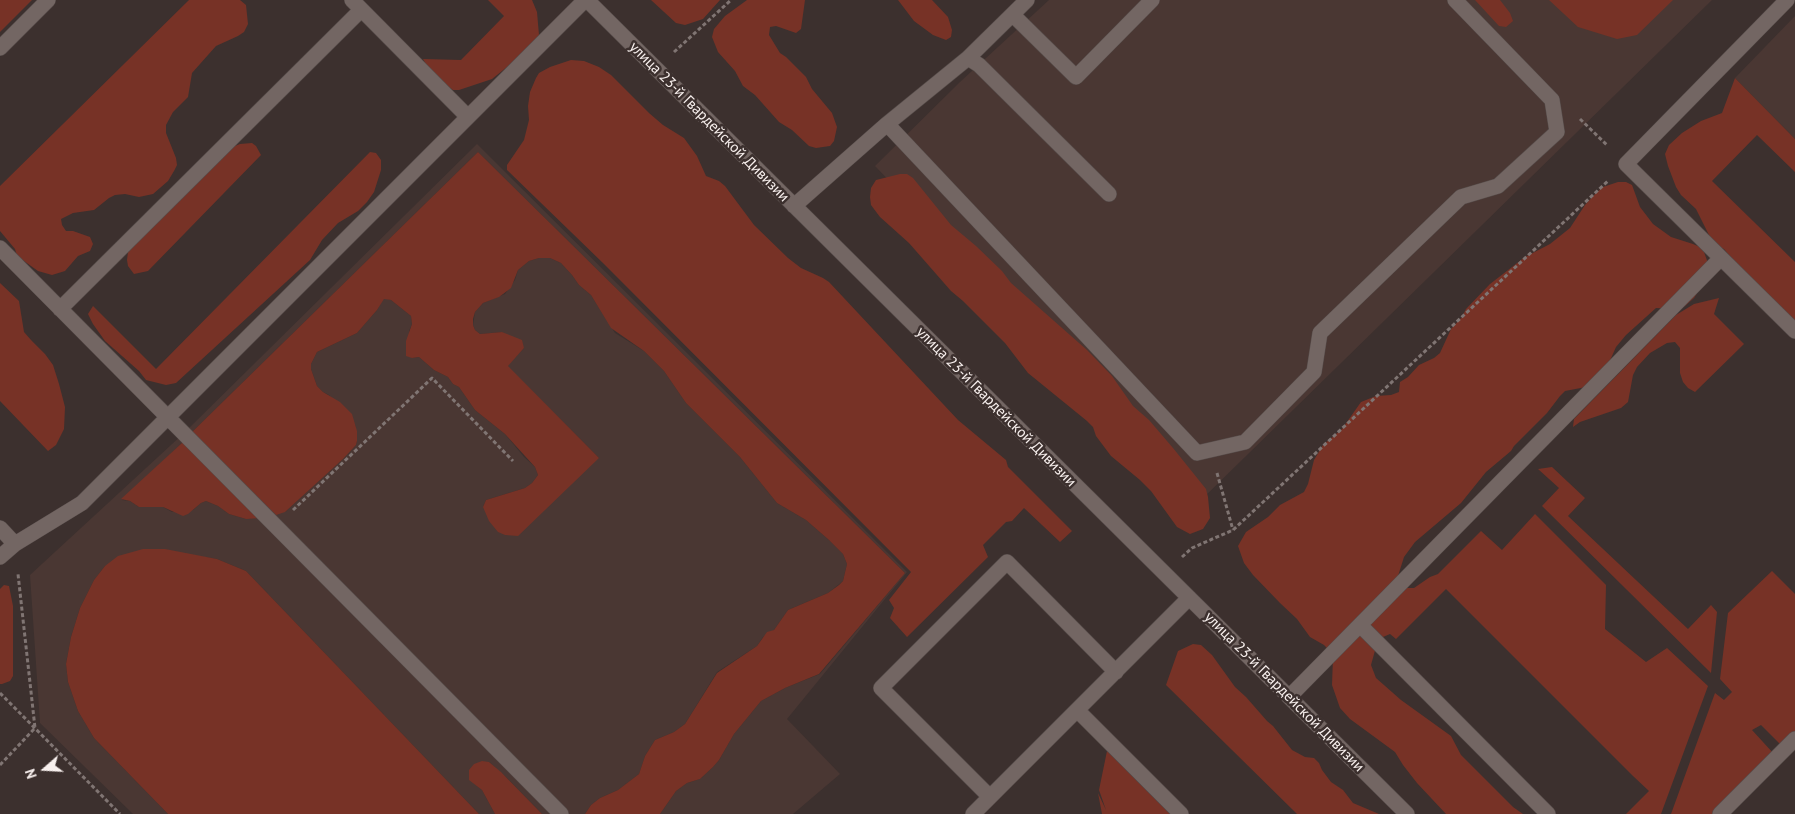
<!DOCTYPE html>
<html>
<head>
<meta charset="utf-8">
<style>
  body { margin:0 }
  #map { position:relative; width:1795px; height:814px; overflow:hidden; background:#3c302e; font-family:"PT Sans",sans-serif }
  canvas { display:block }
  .north { position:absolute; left:20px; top:744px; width:50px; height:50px; -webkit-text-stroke:4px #3c302e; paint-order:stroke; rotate:251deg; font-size:14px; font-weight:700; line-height:20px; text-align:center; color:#f8f0ee }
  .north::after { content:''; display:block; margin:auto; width:18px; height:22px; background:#f8f0ee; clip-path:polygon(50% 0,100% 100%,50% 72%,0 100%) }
</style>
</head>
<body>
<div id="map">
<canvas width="1795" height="814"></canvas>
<div class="north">N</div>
</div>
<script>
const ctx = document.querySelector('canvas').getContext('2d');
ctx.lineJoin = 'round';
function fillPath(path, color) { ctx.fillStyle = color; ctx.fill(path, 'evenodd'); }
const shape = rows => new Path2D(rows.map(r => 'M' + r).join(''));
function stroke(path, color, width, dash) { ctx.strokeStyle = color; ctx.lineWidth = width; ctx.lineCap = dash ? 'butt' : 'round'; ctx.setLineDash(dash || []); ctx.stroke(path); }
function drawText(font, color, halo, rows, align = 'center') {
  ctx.font = font + ' "PT Sans",sans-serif'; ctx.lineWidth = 5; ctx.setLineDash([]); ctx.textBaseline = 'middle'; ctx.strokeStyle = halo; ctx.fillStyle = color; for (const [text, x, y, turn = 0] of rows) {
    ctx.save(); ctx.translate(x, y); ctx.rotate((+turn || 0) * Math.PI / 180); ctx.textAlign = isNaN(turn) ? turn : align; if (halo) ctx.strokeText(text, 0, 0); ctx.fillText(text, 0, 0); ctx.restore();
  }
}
const built = shape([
  [1049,0,1712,0,1199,502,875,166,960,82],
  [1795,16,1795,139,1735,78],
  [477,144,907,572,787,719,840,774,793,814,660,814,676,791,687,783,700,779,713,767,719,760,734,734,761,701,785,688,820,674,905,573,478,152,191,433,285,512,343,459,356,445,357,441,355,425,329,395,323,392,317,386,311,369,311,364,317,352,357,333,377,310,384,298,391,300,411,316,412,324,409,331,412,358,419,357,434,370,448,377,453,384,459,387,475,410,505,434,524,457,535,467,538,475,532,483,525,488,486,500,483,507,599,458,507,366,524,348,502,332,480,334,475,330,473,325,475,312,483,303,505,294,515,280,518,270,529,261,539,258,550,258,561,263,572,275,579,285,591,295,615,333,644,351,664,371,686,403,740,457,777,503,806,520,829,540,843,554,847,564,843,581,828,593,788,610,774,630,763,637,757,646,717,672,685,724,674,732,655,740,645,756,639,774,618,790,600,798,591,805,585,814,542,814,507,778,489,762,475,784,482,790,495,814,479,814,246,571,217,559,191,555,105,566,94,580,80,608,71,637,66,664,68,682,78,711,94,738,168,814,133,814,40,723,30,575,184,433],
  [183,442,246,519,229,514,218,506,206,501,201,503,193,510,172,512,163,507,139,507,130,501,122,500]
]);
const green = shape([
  [0,0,32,0,0,32],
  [189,0,240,0,246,5,248,24,244,32,238,36,216,46,192,73,188,97,173,112,166,125,166,133,176,158,177,165,174,171,168,181,153,194,139,197,125,194,115,195,109,198,94,210,73,213,61,219,62,225,66,231,73,231,90,237,93,244,90,251,78,256,65,271,52,275,38,271,17,256,15,249,0,231,0,186],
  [488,0,532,0,537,12,539,35,532,47,492,79,459,90,453,90,441,81,427,66,423,59,461,60,504,16],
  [651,0,720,0,703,19,685,25,676,23],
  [747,0,805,0,801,29,796,33,776,26,770,27,769,35,780,53,786,57,806,77,812,89,832,113,837,127,834,141,830,146,816,148,809,146,792,130,779,122,755,95,743,86,735,71,718,52,712,37,714,29,725,16],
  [898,0,932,0,948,17,952,30,951,37,946,40,933,35,914,21],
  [1475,0,1500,0,1510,13,1513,21,1506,27,1499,26],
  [1549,0,1673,0,1637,35,1617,39,1578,27],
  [571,60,584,61,599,67,611,75,649,113,663,125,684,138,697,156,706,176,719,181,725,186,754,225,788,258,801,268,823,278,829,282,958,420,1006,460,1008,467,1072,531,1060,542,1024,508,1012,521,1006,522,983,545,988,557,907,637,890,618,894,608,889,600,911,572,604,264,507,170,507,165,524,140,529,120,528,106,530,92,536,78,539,73,550,67],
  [1735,78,1795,139,1795,172,1757,135,1712,181,1795,262,1795,322,1738,266,1724,249,1714,245,1696,209,1681,195,1676,187,1668,166,1665,154,1669,145,1682,133,1701,121,1722,113],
  [252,143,256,146,261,155,148,271,134,274,128,266,127,260,128,252,230,148,240,144],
  [370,152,376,153,381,160,381,170,374,192,367,202,358,211,338,223,322,240,310,260,176,383,166,385,146,380,139,371,105,341,93,324,88,314,93,306,156,369],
  [478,152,905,573,819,674,785,688,761,701,734,734,719,760,713,767,700,779,687,783,676,791,660,814,585,814,591,805,600,798,618,790,639,774,645,756,655,740,674,732,685,724,717,673,757,646,767,632,774,630,788,610,828,593,839,585,843,581,847,564,843,554,829,540,806,520,777,503,740,457,686,403,664,371,644,351,611,328,591,295,579,285,572,275,561,263,550,258,539,258,529,261,518,270,511,288,499,297,483,303,475,312,473,319,473,325,475,330,480,334,502,332,522,340,524,348,508,366,599,458,518,536,505,535,498,532,489,521,483,507,486,500,525,488,532,483,538,475,535,467,505,434,475,410,459,387,453,384,448,377,434,370,419,357,412,358,406,356,406,341,412,324,411,316,391,300,384,299,377,310,357,333,317,352,311,364,311,369,317,386,323,392,340,402,352,414,357,431,357,441,356,445,343,459,285,512,276,515,191,433],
  [900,174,907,174,913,178,951,225,976,246,1002,271,1011,283,1087,350,1112,376,1133,406,1149,420,1173,448,1206,489,1208,497,1210,518,1203,529,1190,534,1177,527,1151,491,1140,480,1111,456,1096,436,1093,427,1087,421,1028,373,1005,343,963,301,951,291,909,243,880,217,871,205,870,197,871,188,876,180],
  [1618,182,1626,182,1632,185,1640,207,1653,224,1671,237,1693,244,1700,247,1704,252,1709,266,1701,287,1694,298,1685,306,1678,309,1656,308,1626,335,1616,347,1608,365,1586,387,1565,391,1560,396,1547,413,1514,446,1511,451,1486,472,1461,503,1415,542,1404,557,1398,576,1406,588,1414,588,1430,577,1438,574,1481,531,1502,550,1535,514,1606,585,1605,629,1646,662,1667,648,1708,686,1661,814,1626,814,1649,791,1633,776,1446,589,1396,639,1390,634,1383,637,1376,647,1371,665,1376,678,1401,700,1451,736,1461,755,1513,807,1523,814,1446,814,1417,783,1403,765,1395,752,1350,719,1340,708,1332,685,1333,657,1330,651,1324,645,1310,637,1297,619,1280,603,1253,575,1244,563,1238,546,1246,532,1268,517,1280,505,1304,492,1308,484,1314,460,1323,445,1342,429,1361,402,1376,396,1391,395,1399,392,1400,382,1408,377,1419,365,1434,358,1440,353,1451,329,1462,317,1466,309,1490,284,1525,257,1550,244,1570,228,1585,205,1596,193,1603,187],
  [0,283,19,301,24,332,31,340,45,354,53,365,59,384,65,407,64,429,56,445,48,451,0,401],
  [1719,298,1714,314,1744,344,1695,392,1688,388,1683,382,1680,373,1680,348,1675,342,1667,343,1650,353,1637,367,1633,375,1628,402,1621,408,1580,422,1573,427,1574,419,1676,315,1694,304],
  [183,442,260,518,246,519,229,514,218,506,206,501,201,503,188,514,183,516,163,507,139,507,130,501,121,499],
  [1552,467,1585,498,1568,516,1688,629,1711,605,1717,612,1711,673,1542,506,1559,488,1538,469],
  [143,549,165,549,217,559,246,571,479,814,168,814,94,738,78,711,68,682,66,664,71,637,80,608,94,580,105,566,118,556],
  [1772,571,1795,594,1795,732,1782,746,1761,725,1752,730,1774,754,1715,814,1671,814,1715,693,1724,700,1732,692,1720,679,1728,613],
  [4,585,9,586,13,606,13,676,10,681,2,684,0,684,0,589],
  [1193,644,1201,645,1212,655,1235,687,1246,697,1267,721,1273,726,1292,750,1305,757,1314,758,1319,763,1322,770,1331,782,1343,790,1353,803,1379,814,1297,814,1166,685,1178,651],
  [1107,751,1170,814,1102,814,1098,793,1106,810,1099,790],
  [482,761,489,762,501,772,542,814,495,814,482,790,469,780,469,770,474,764]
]);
const path = shape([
  [674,52,731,0],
  [1580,119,1608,146],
  [1217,473,1233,530],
  [293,510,432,378,513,461],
  [1182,557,1192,548,1233,530,1609,180],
  [0,693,120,814],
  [0,765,35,728,18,574]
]);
const minor = shape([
  [352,0,468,117],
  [587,0,1407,814],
  [1787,0,1626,164,1795,331],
  [1013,15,1076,77,1152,0],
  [0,48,48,0],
  [968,58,979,65,1109,194],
  [887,124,1197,453,1245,442,1314,372,1320,333,1461,197,1498,186,1557,132,1552,100,1455,0],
  [794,206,887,124,968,58,1027,0],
  [0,248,561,814],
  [60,309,361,10],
  [0,528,15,544],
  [0,557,15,544,82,503,585,0],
  [1360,625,1548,814],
  [1289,697,1721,258],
  [1077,710,1181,814],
  [990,797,881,688,1007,562,1116,672],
  [973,814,1189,598],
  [1720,814,1795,739]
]);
const streetNames = [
  ["улица 23-й Гвардейской Дивизии",709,122,45],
  ["улица 23-й Гвардейской Дивизии",996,407,45],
  ["улица 23-й Гвардейской Дивизии",1284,692,45]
];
fillPath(built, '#4a3733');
fillPath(green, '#773226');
stroke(minor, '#564c4a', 16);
stroke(path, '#807573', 3, [4, 2.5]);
stroke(minor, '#736663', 15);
drawText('15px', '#f8f0ee', '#3c302e', streetNames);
</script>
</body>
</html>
